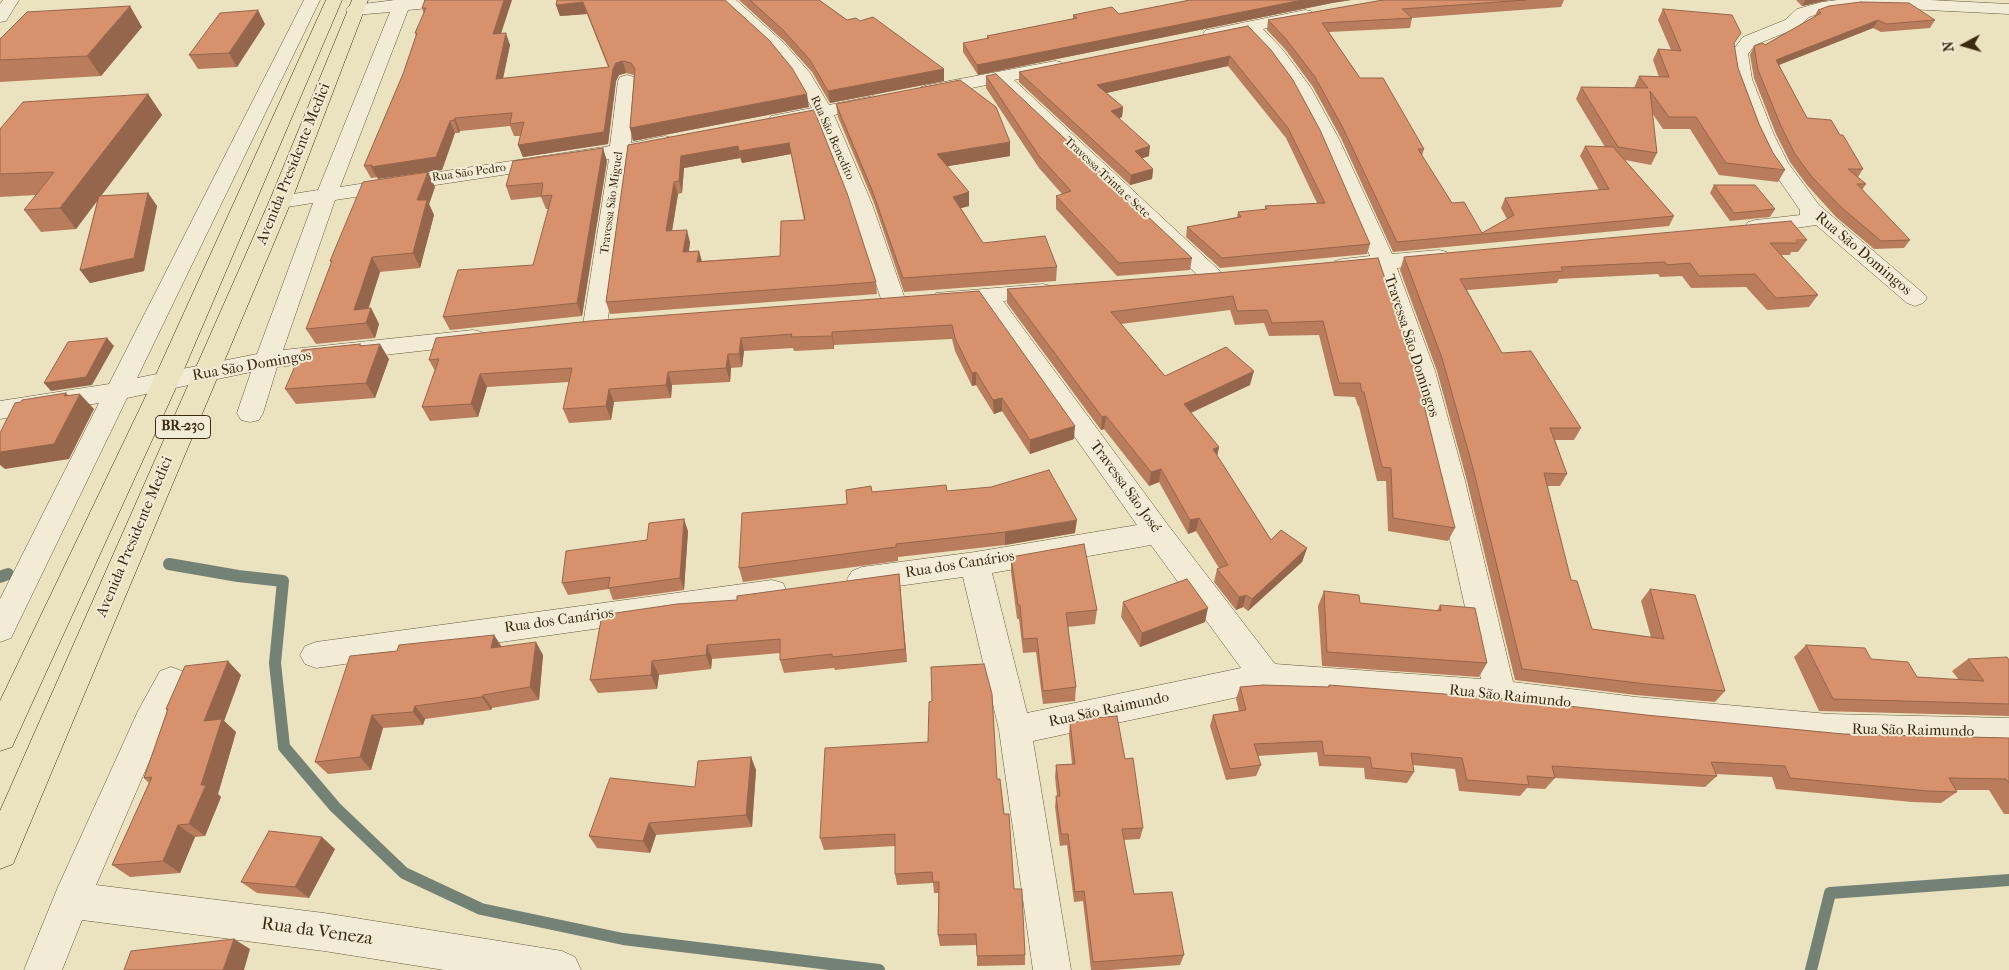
<!DOCTYPE html>
<html>
<head>
<meta charset="utf-8">
<style>
  body { margin:0 }
  #map { position:relative; width:2009px; height:970px; overflow:hidden; background:#ebe2c0; font-family:"IM FELL French Canon",serif }
  canvas { display:block }
  .north { position:absolute; left:1939px; top:20px; width:50px; height:50px; -webkit-text-stroke:4px #f2ecd6; paint-order:stroke; rotate:264deg; font-size:14px; font-weight:700; line-height:20px; text-align:center; color:#3c2a10 }
  .north::after { content:''; display:block; margin:auto; width:18px; height:22px; background:#3c2a10; clip-path:polygon(50% 0,100% 100%,50% 72%,0 100%) }
</style>
</head>
<body>
<div id="map">
<canvas width="2009" height="970"></canvas>
<div class="north">N</div>
</div>
<script>
const ctx = document.querySelector('canvas').getContext('2d');
ctx.lineJoin = 'round';
const shape = rows => new Path2D(rows.map(r => 'M' + r).join(''));
function stroke(path, color, width, dash) { ctx.strokeStyle = color; ctx.lineWidth = width; ctx.lineCap = dash ? 'butt' : 'round'; ctx.setLineDash(dash || []); ctx.stroke(path); }
function fillPath(path, color) { ctx.fillStyle = color; ctx.fill(path, 'evenodd'); }
function drawText(font, color, halo, rows, align = 'center') {
  ctx.font = font + ' "IM FELL French Canon",serif'; ctx.lineWidth = 4; ctx.setLineDash([]); ctx.textBaseline = 'middle'; ctx.strokeStyle = halo; ctx.fillStyle = color; for (const [text, x, y, turn = 0] of rows) {
    ctx.save(); ctx.translate(x, y); ctx.rotate((+turn || 0) * Math.PI / 180); ctx.textAlign = isNaN(turn) ? turn : align; if (halo) ctx.strokeText(text, 0, 0); ctx.fillText(text, 0, 0); ctx.restore();
  }
}
const stream = shape([
  [169,564,238,576,283,581,275,663,284,747,335,807,404,873,481,909,623,939,879,970],
  [0,577,8,574],
  [1811,970,1830,893,2009,880]
]);
const minor = shape([
  [3,0,19,0,6,21,0,22,0,4,3,0],
  [304,0,320,0,137,378,257,354,313,203,280,208,272,207,269,202,272,197,280,196,318,190,390,12,355,15,349,14,346,10,349,6,355,5,395,0,468,0,466,4,460,5,408,10,340,187,610,146,618,81,620,77,627,75,634,77,636,81,631,143,665,136,672,138,675,142,672,146,630,155,607,325,603,331,595,333,587,331,583,325,609,159,335,200,283,350,473,330,482,332,485,338,482,344,277,367,263,413,259,420,250,422,241,420,237,413,251,372,127,398,11,638,0,642,0,599,99,403,0,419,0,401,109,384,304,0],
  [718,0,736,0,784,43,810,73,829,105,873,96,880,98,883,102,880,106,834,115,872,204,906,302,902,307,894,310,886,307,882,302,850,204,816,119,778,126,771,124,768,120,771,116,812,108,795,79,772,51,718,0],
  [1838,0,1930,0,2009,4,2009,14,1887,8,1856,8,1824,12,1809,17,1797,28,1755,45,1748,54,1752,79,1774,135,1788,163,1819,205,1923,293,1927,298,1923,303,1915,306,1907,303,1816,225,1756,234,1748,232,1745,227,1748,222,1756,220,1800,215,1800,210,1768,164,1754,135,1734,79,1730,54,1743,37,1785,20,1797,9,1822,2,1838,0],
  [1305,10,1311,11,1314,15,1311,19,1263,29,1283,50,1311,88,1339,139,1392,254,1439,250,1447,252,1450,257,1447,262,1439,264,1397,268,1435,371,1465,481,1513,682,1636,697,1829,714,2009,718,2009,748,1829,744,1636,725,1500,709,1266,691,1033,741,1071,970,1033,970,999,730,963,577,862,591,852,587,847,579,852,571,862,567,975,552,1137,525,980,303,944,306,936,303,932,298,936,293,1043,284,1051,286,1055,291,1051,296,1003,301,1168,525,1275,664,1481,679,1437,481,1409,371,1375,270,1343,273,1335,271,1332,266,1335,261,1343,259,1370,256,1319,139,1293,89,1271,58,1246,32,1212,39,1206,38,1203,34,1206,30,1212,29,1305,10],
  [1151,545,1241,668,1027,713,992,573,1151,545],
  [1055,61,1061,62,1064,66,1061,70,1014,80,1222,273,1225,278,1222,283,1214,285,1206,283,996,83,928,97,921,95,919,91,921,87,928,85,1055,61],
  [772,580,783,583,787,592,783,601,772,604,316,668,305,664,300,655,305,646,316,642,772,580],
  [171,667,182,671,187,681,164,727,96,885,324,913,562,951,575,957,581,970,444,970,324,951,82,920,62,970,24,970,58,887,138,711,160,671,171,667]
]);
const primary = shape([
  [326,0,342,0,179,381,12,747,0,751,0,701,153,381,326,0],
  [352,0,368,0,291,202,13,864,0,869,0,811,269,202,352,0]
]);
const wall = shape([
  [425,0,501,33,510,45,503,79,608,67,587,14,560,16,556,5,725,0,809,107,633,141,630,128,634,75,626,73,619,75,616,81,608,144,523,157,518,145,521,136,514,136,510,126,460,131,459,133,455,133,442,170,371,178,364,166,403,74,416,36,415,33,424,14,422,8],
  [739,0,819,0,847,20,860,21,944,69,944,81,830,103,812,72,785,42],
  [1190,0,1351,0,1332,3,978,75,963,52,963,43,987,39,987,36,1073,19,1073,15,1119,14],
  [1383,0,1564,0,1561,7,1412,18,1410,28,1329,32,1360,78,1424,149,1422,156,1452,203,1482,233,1507,219,1501,208,1505,198,1599,190,1580,156,1585,146,1605,147,1576,99,1581,87,1634,88,1639,76,1659,77,1653,60,1658,49,1671,50,1658,20,1663,9,1734,45,1738,68,1759,124,1773,153,1785,170,1778,182,1719,175,1690,129,1663,129,1652,113,1657,153,1651,165,1625,160,1674,216,1669,226,1393,252,1341,138,1313,87,1285,49,1267,30,1268,20],
  [1796,0,1829,0,1802,6],
  [1818,10,1935,20,1930,28,1881,32,1873,28,1779,65,1807,118,1840,135,1863,169,1858,177,1866,184,1862,190,1910,240,1904,248,1874,249,1836,217,1807,185,1790,162,1776,134,1754,78,1750,55,1754,46,1765,45,1814,17],
  [265,24,237,67,198,69,189,55],
  [1248,26,1370,244,1367,254,1220,268,1186,237,1187,227,1237,217,1238,212,1265,210,1265,206,1317,203,1286,138,1228,66,1106,93,1123,107,1122,117,1119,118,1149,156,1142,158,1153,169,1152,179,1130,185,1019,82,1019,72],
  [142,27,101,76,0,82,0,39],
  [986,76,1192,258,1190,270,1117,276,1056,209,1056,196,1062,194,1039,168,986,88],
  [148,94,162,115,101,196,148,193,157,206,144,271,90,283,80,270,97,201,76,229,41,232,24,210,36,195,0,197,0,129],
  [836,104,1010,156,947,166,969,192,969,206,961,208,983,243,1057,267,1056,281,904,292,874,203,838,117],
  [814,110,876,282,877,294,610,314,606,302,628,145],
  [791,154,804,220,780,256,702,261,699,251,689,251,690,242,672,231,678,194,682,193,684,168,740,158,742,163],
  [607,161,582,316,450,330,443,317,533,265,549,209,546,209,541,197,511,200,506,186],
  [1714,185,1775,209,1770,217,1730,221,1710,193],
  [435,187,429,204,434,215,420,268,380,272,368,309,371,308,379,324,375,338,316,344,306,329,331,263,330,261],
  [1807,240,1798,252,1791,252,1790,255,1781,255,1818,295,1809,307,1767,310,1746,287,1691,288,1682,276,1660,277,1658,274,1559,279,1557,283,1467,290,1502,353,1581,428,1574,440,1555,440,1567,474,1560,486,1547,486,1571,580,1592,629,1651,637,1641,601,1650,589,1725,691,1715,702,1636,695,1515,680,1467,481,1437,371,1400,270,1404,257],
  [1378,258,1455,528,1448,541,1388,531,1386,481,1377,481,1359,406,1358,406,1355,397,1334,396,1319,335,1269,336,1264,323,1235,325,1230,310,1121,324,1165,376,1250,385,1191,413,1219,447,1217,456,1271,540,1307,548,1302,562,1248,611,1243,607,1236,610,1214,582,1217,569,1219,568,1196,531,1188,534,1159,482,1149,486,1104,429,1101,430,1007,303,1007,289,1217,273],
  [979,291,1074,439,1030,454,1002,411,994,414,976,385,972,386,955,351,952,339,834,345,834,349,794,351,793,348,744,351,742,367,731,368,730,382,672,385,671,398,614,402,611,420,569,423,563,409,569,382,487,387,478,417,430,421,422,407,435,371,429,360],
  [361,345,389,359,375,398,296,404,285,389],
  [947,491,1075,533,1005,545,898,557,898,561,743,582,739,568,847,504,872,492],
  [688,531,684,590,613,600,609,589,568,595,562,583,647,540],
  [1011,557,1097,610,1095,624,1068,627,1076,687,1075,701,1043,704,1036,652,1023,653,1019,619,1017,619,1011,572],
  [899,574,907,662,835,670,834,668,784,673,780,660,780,653,712,659,711,669,659,675,657,689,598,693,590,680,737,600],
  [1324,591,1360,603,1437,611,1440,605,1487,663,1479,677,1322,666,1318,606],
  [1123,602,1205,622,1140,647,1121,617],
  [494,635,502,647,543,655,539,700,492,708,491,710,425,719,423,725,383,728,371,770,328,774,315,762,397,651],
  [1806,645,1871,659,1917,677,1959,680,1952,671,1968,659,2009,660,2009,716,1819,711,1794,657],
  [241,675,224,721,236,732,218,794,221,797,205,836,195,837,180,873,130,877,112,865,149,783,144,778,167,711,166,709],
  [1329,685,1843,734,2009,738,2009,814,2004,814,1989,790,1956,790,1957,792,1941,803,1912,802,1776,789,1772,777,1716,774,1717,776,1705,787,1555,778,1545,789,1527,788,1520,796,1459,791,1455,769,1413,765,1414,772,1407,783,1365,779,1364,768,1319,766,1317,752,1258,756,1261,765,1256,776,1226,780,1210,726,1213,715,1239,711,1236,699,1240,687,1328,687],
  [1070,723,1125,759,1143,828,1140,839,1124,840,1134,894,1184,955,1180,965,1111,970,1091,970,1083,901,1074,902,1067,845,1060,846,1055,807,1056,796,1057,796,1055,777,1056,765,1072,764,1069,735],
  [751,757,756,770,752,827,656,835,650,853,597,848,589,836,695,787],
  [997,779,1004,814,1014,889,1025,955,1025,965,977,966,977,945,940,946,938,935,939,893,934,893,933,883,897,885,895,874,895,846,824,850,820,838],
  [335,849,309,898,257,893,241,882]
]);
const shadedWall = shape([
  [504,0,512,0,497,46,493,34],
  [1302,0,1351,0,1332,3,978,75,977,65],
  [1805,0,1829,0,1802,6],
  [583,2,587,14,560,16,556,5],
  [130,6,142,27,101,76,87,56],
  [258,10,265,24,237,67,229,53],
  [1878,20,1873,28,1771,68,1776,60],
  [506,33,510,45,500,92,496,79],
  [1230,56,1228,66,1097,95,1097,85],
  [623,61,626,73,619,75,616,81,608,144,523,157,518,145,613,69,616,63],
  [944,69,944,81,830,103,828,91],
  [148,94,162,115,76,229,60,208],
  [807,94,809,107,633,141,630,128],
  [1123,107,1122,117,1111,121,1111,111],
  [455,118,460,131,459,133,454,120],
  [450,121,455,133,442,170,378,179,371,167],
  [1010,142,1010,156,937,168,937,154],
  [789,143,791,154,742,163,739,151],
  [738,146,740,158,684,168,682,193,679,181,681,156],
  [1150,146,1149,156,1134,161,1135,151],
  [603,148,607,161,582,316,577,303],
  [1153,169,1152,179,1130,185,1131,175],
  [428,172,435,187,429,204,434,215,420,268,413,253,417,200],
  [674,182,678,194,670,243,666,231],
  [969,192,969,206,954,210,953,197],
  [148,193,157,206,144,271,90,283,80,270],
  [687,230,690,242,687,264,683,252],
  [699,251,702,263,697,262],
  [372,257,380,272,364,323,354,310],
  [371,308,379,324,375,338,366,323],
  [832,332,834,345,834,349,832,336],
  [107,338,114,346,92,385,51,391,44,383],
  [741,338,744,351,742,367,739,354],
  [380,344,389,359,375,398,366,383],
  [728,354,731,368,730,382,726,368],
  [1254,371,1250,385,1181,417,1184,404],
  [668,372,672,385,671,398,666,385],
  [976,372,976,385,972,386,972,373],
  [480,374,487,387,478,417,471,404],
  [609,389,614,402,611,420,606,406],
  [66,393,75,404,80,394,94,409,69,459,5,469,0,465,0,452,64,396],
  [1002,398,1002,411,994,414,993,400],
  [1106,416,1104,429,1101,430,1102,417],
  [1075,426,1074,439,1030,454,1030,440],
  [1219,447,1216,460,1213,449],
  [1161,469,1159,482,1149,486,1151,472],
  [1199,518,1196,531,1188,534,1190,520],
  [684,519,688,531,684,590,680,578],
  [1077,520,1075,533,1005,545,1005,532],
  [1307,548,1302,562,1248,611,1252,599],
  [899,574,900,588,907,662,905,649],
  [1246,595,1243,607,1236,610,1239,597],
  [1208,608,1205,622,1140,647,1142,633],
  [494,635,502,648,491,648],
  [536,642,543,655,539,700,530,687],
  [707,645,712,659,711,669,706,655],
  [228,661,241,675,224,721,236,732,218,794,221,797,205,836,189,824,204,721],
  [652,661,659,675,657,689,651,675],
  [483,695,492,708,491,710,482,697],
  [415,706,425,719,423,725,413,712],
  [372,715,383,728,371,770,360,757],
  [751,757,756,770,752,827,746,815],
  [649,823,656,835,650,853,643,841],
  [178,825,195,837,180,873,163,861],
  [322,837,335,849,309,898,295,887],
  [234,939,250,949,244,970,223,970]
]);
const building = shape([
  [425,0,504,0,493,34,506,33,496,79,609,67,583,2,556,5,557,0,725,0,769,40,792,68,807,94,630,128,635,69,631,63,623,61,616,63,613,69,604,132,518,145,524,122,510,124,512,113,455,118,454,120,450,121,436,157,371,167,372,165,364,166,403,74,417,33,415,33,426,8,422,8,425,0],
  [750,0,819,0,847,20,856,18,860,21,873,17,944,69,828,91,810,60,783,30,750,0],
  [1190,0,1302,0,977,65,963,43,989,38,987,36,1077,18,1073,15,1112,7,1119,14,1190,0],
  [1383,0,1526,0,1402,9,1412,18,1322,23,1360,78,1383,78,1424,149,1418,149,1452,203,1464,202,1482,233,1514,215,1505,198,1609,189,1585,146,1613,147,1674,216,1397,242,1343,128,1315,77,1286,39,1268,20,1383,0],
  [1861,2,1909,3,1935,20,1886,24,1878,20,1776,60,1807,118,1831,120,1840,135,1843,135,1863,169,1848,169,1866,184,1857,184,1910,240,1881,241,1842,208,1812,177,1795,154,1781,126,1758,70,1754,46,1763,43,1765,45,1821,13,1818,10,1829,6,1861,2],
  [130,6,87,56,0,60,0,39,27,12,130,6],
  [1663,9,1732,15,1741,33,1734,43,1738,68,1759,124,1773,153,1785,170,1726,163,1696,117,1669,117,1650,91,1657,153,1618,147,1581,87,1648,88,1639,76,1669,77,1658,49,1681,51,1663,9],
  [258,10,229,53,189,55,220,13,258,10],
  [1248,26,1271,50,1293,80,1320,130,1370,244,1222,258,1187,227,1241,217,1238,212,1267,209,1265,206,1325,203,1288,128,1230,56,1097,85,1123,107,1111,111,1150,146,1135,151,1153,169,1131,175,1019,72,1248,26],
  [996,74,1192,258,1119,263,1056,196,1071,191,1039,156,986,76,996,74],
  [960,80,996,107,1010,142,937,154,969,192,953,197,983,243,1045,236,1057,267,903,278,872,190,836,104,960,80],
  [148,94,60,208,24,210,54,172,0,174,0,129,23,102,148,94],
  [814,110,847,193,876,282,606,302,628,145,814,110],
  [789,143,805,220,781,221,780,256,697,262,699,251,683,252,687,230,666,231,674,182,679,181,681,156,738,146,739,151,789,143],
  [603,148,577,303,443,317,458,270,533,265,552,195,541,196,543,183,506,186,513,161,603,148],
  [428,172,417,200,427,200,413,253,372,257,354,310,371,308,366,323,306,329,332,261,330,261,363,182,428,172],
  [1714,185,1755,185,1775,209,1734,213,1714,185],
  [148,193,134,258,80,270,99,196,148,193],
  [1791,221,1807,240,1796,240,1798,243,1770,243,1818,295,1776,298,1755,274,1699,276,1690,263,1667,265,1665,262,1561,267,1563,271,1460,279,1502,353,1531,351,1581,428,1550,428,1567,474,1544,473,1571,580,1577,581,1592,629,1664,639,1650,589,1695,595,1725,691,1646,684,1522,669,1473,468,1442,358,1404,257,1791,221],
  [1378,258,1412,358,1455,528,1393,518,1391,468,1382,467,1364,392,1362,392,1360,383,1339,383,1323,321,1272,323,1267,310,1237,311,1233,296,1111,312,1165,376,1226,347,1254,371,1184,404,1219,447,1213,449,1271,540,1281,530,1307,548,1252,599,1246,595,1239,597,1217,569,1228,565,1199,518,1190,520,1161,469,1151,472,1106,416,1102,417,1007,289,1217,273,1378,258],
  [979,291,1075,426,1030,440,1002,398,993,400,976,372,972,373,955,338,952,325,832,332,832,336,791,337,792,334,741,338,739,354,728,354,726,368,668,372,666,385,609,389,606,406,563,409,572,368,480,374,471,404,422,407,439,359,429,360,436,338,590,321,979,291],
  [107,338,86,377,44,383,68,342,107,338],
  [360,344,360,346,380,344,366,383,285,389,302,350,360,344],
  [66,393,64,396,80,394,54,444,0,452,0,433,15,403,21,402,22,400,66,393],
  [1049,470,1077,520,1005,532,896,544,896,547,739,568,742,513,847,504,846,490,871,486,872,492,946,485,947,491,991,487,1049,470],
  [684,519,680,578,608,588,610,577,562,583,566,551,647,540,649,523,684,519],
  [1084,544,1097,610,1066,613,1076,687,1043,691,1037,638,1023,639,1020,605,1018,605,1011,557,1084,544],
  [899,574,905,649,832,657,832,654,780,660,780,639,707,645,706,655,652,661,651,675,590,680,602,615,677,604,737,600,737,596,899,574],
  [1187,579,1208,608,1142,633,1123,602,1187,579],
  [1324,591,1359,595,1360,603,1441,611,1440,605,1475,608,1487,663,1327,652,1324,591],
  [494,635,491,648,536,642,530,687,483,695,482,697,415,706,413,712,372,715,360,757,315,762,350,656,397,651,399,645,494,635],
  [1806,645,1865,648,1871,659,1908,662,1917,677,1984,681,1968,659,2007,657,2009,660,2009,704,1833,699,1806,645],
  [228,661,204,721,222,719,201,785,206,785,189,824,178,825,163,861,112,865,152,777,144,778,168,709,166,709,185,666,228,661],
  [984,664,992,694,997,779,1000,779,1004,814,1009,814,1014,889,1022,889,1022,894,1025,955,977,956,976,934,938,935,939,882,933,882,932,872,895,874,895,834,820,838,825,748,928,742,929,702,932,701,931,667,984,664],
  [1263,685,1329,687,1329,685,1508,699,1646,715,1843,734,2009,738,2009,783,2006,779,1949,778,1957,792,1928,791,1790,778,1785,766,1711,762,1717,776,1552,766,1555,778,1527,776,1529,785,1467,780,1462,758,1411,753,1414,772,1372,768,1370,757,1324,755,1322,741,1254,744,1261,765,1230,769,1213,715,1246,710,1240,687,1263,685],
  [1117,716,1125,759,1133,758,1143,828,1122,829,1134,894,1172,892,1184,955,1093,962,1084,891,1075,892,1068,834,1061,834,1056,796,1060,796,1056,765,1075,764,1070,723,1093,718,1117,716],
  [751,757,746,815,649,823,643,841,589,836,610,778,695,787,698,761,751,757],
  [269,831,322,837,295,887,241,882,269,831],
  [234,939,223,970,124,970,131,951,234,939]
]);
const farStreetnames = [
  ["Rua São Benedito",832,138,66],
  ["Rua São Pedro",469,173,-8],
  ["Travessa Trinta e Sete",1107,178,43],
  ["Travessa São Miguel",612,203,-82]
];
const shields = [
  [183,427,55]
];
const shieldNames = [
  ["BR-230",183,427]
];
const streetNames = [
  ["Avenida Presidente Medici",294,164,-68],
  ["Rua São Domingos",1863,254,40],
  ["Travessa São Domingos",1411,346,72],
  ["Rua São Domingos",252,366,-10],
  ["Travessa São José",1125,487,54],
  ["Avenida Presidente Medici",135,537,-67],
  ["Rua dos Canários",960,565,-9],
  ["Rua dos Canários",559,621,-8],
  ["Rua São Raimundo",1510,697,6],
  ["Rua São Raimundo",1109,710,-12],
  ["Rua São Raimundo",1913,731,1]
];
const nearStreetnames = [
  ["Rua da Veneza",317,932,8]
];
stroke(stream, '#748275', 12);
stroke(minor, '#68583c', 1);
stroke(primary, '#3c2a10', 1);
fillPath(minor, '#f2ecd6');
fillPath(primary, '#ebe2c0');
fillPath(wall, '#b97d5d');
fillPath(shadedWall, '#96664c');
fillPath(building, '#d7916c');
stroke(building, '#96664c', 1);
drawText('12px', '#3c2a10', '#f2ecd6', farStreetnames);
for (const [x, y, w] of shields) { const box = new Path2D(); box.roundRect(x - w / 2, y - 11.5, w, 23, 4); ctx.fillStyle = '#f2ecd6'; ctx.fill(box); stroke(box, '#3c2a10', 1); }
drawText('bold 14px', '#3c2a10', null, shieldNames);
drawText('15px', '#3c2a10', '#f2ecd6', streetNames);
drawText('18px', '#3c2a10', '#f2ecd6', nearStreetnames);
</script>
</body>
</html>
